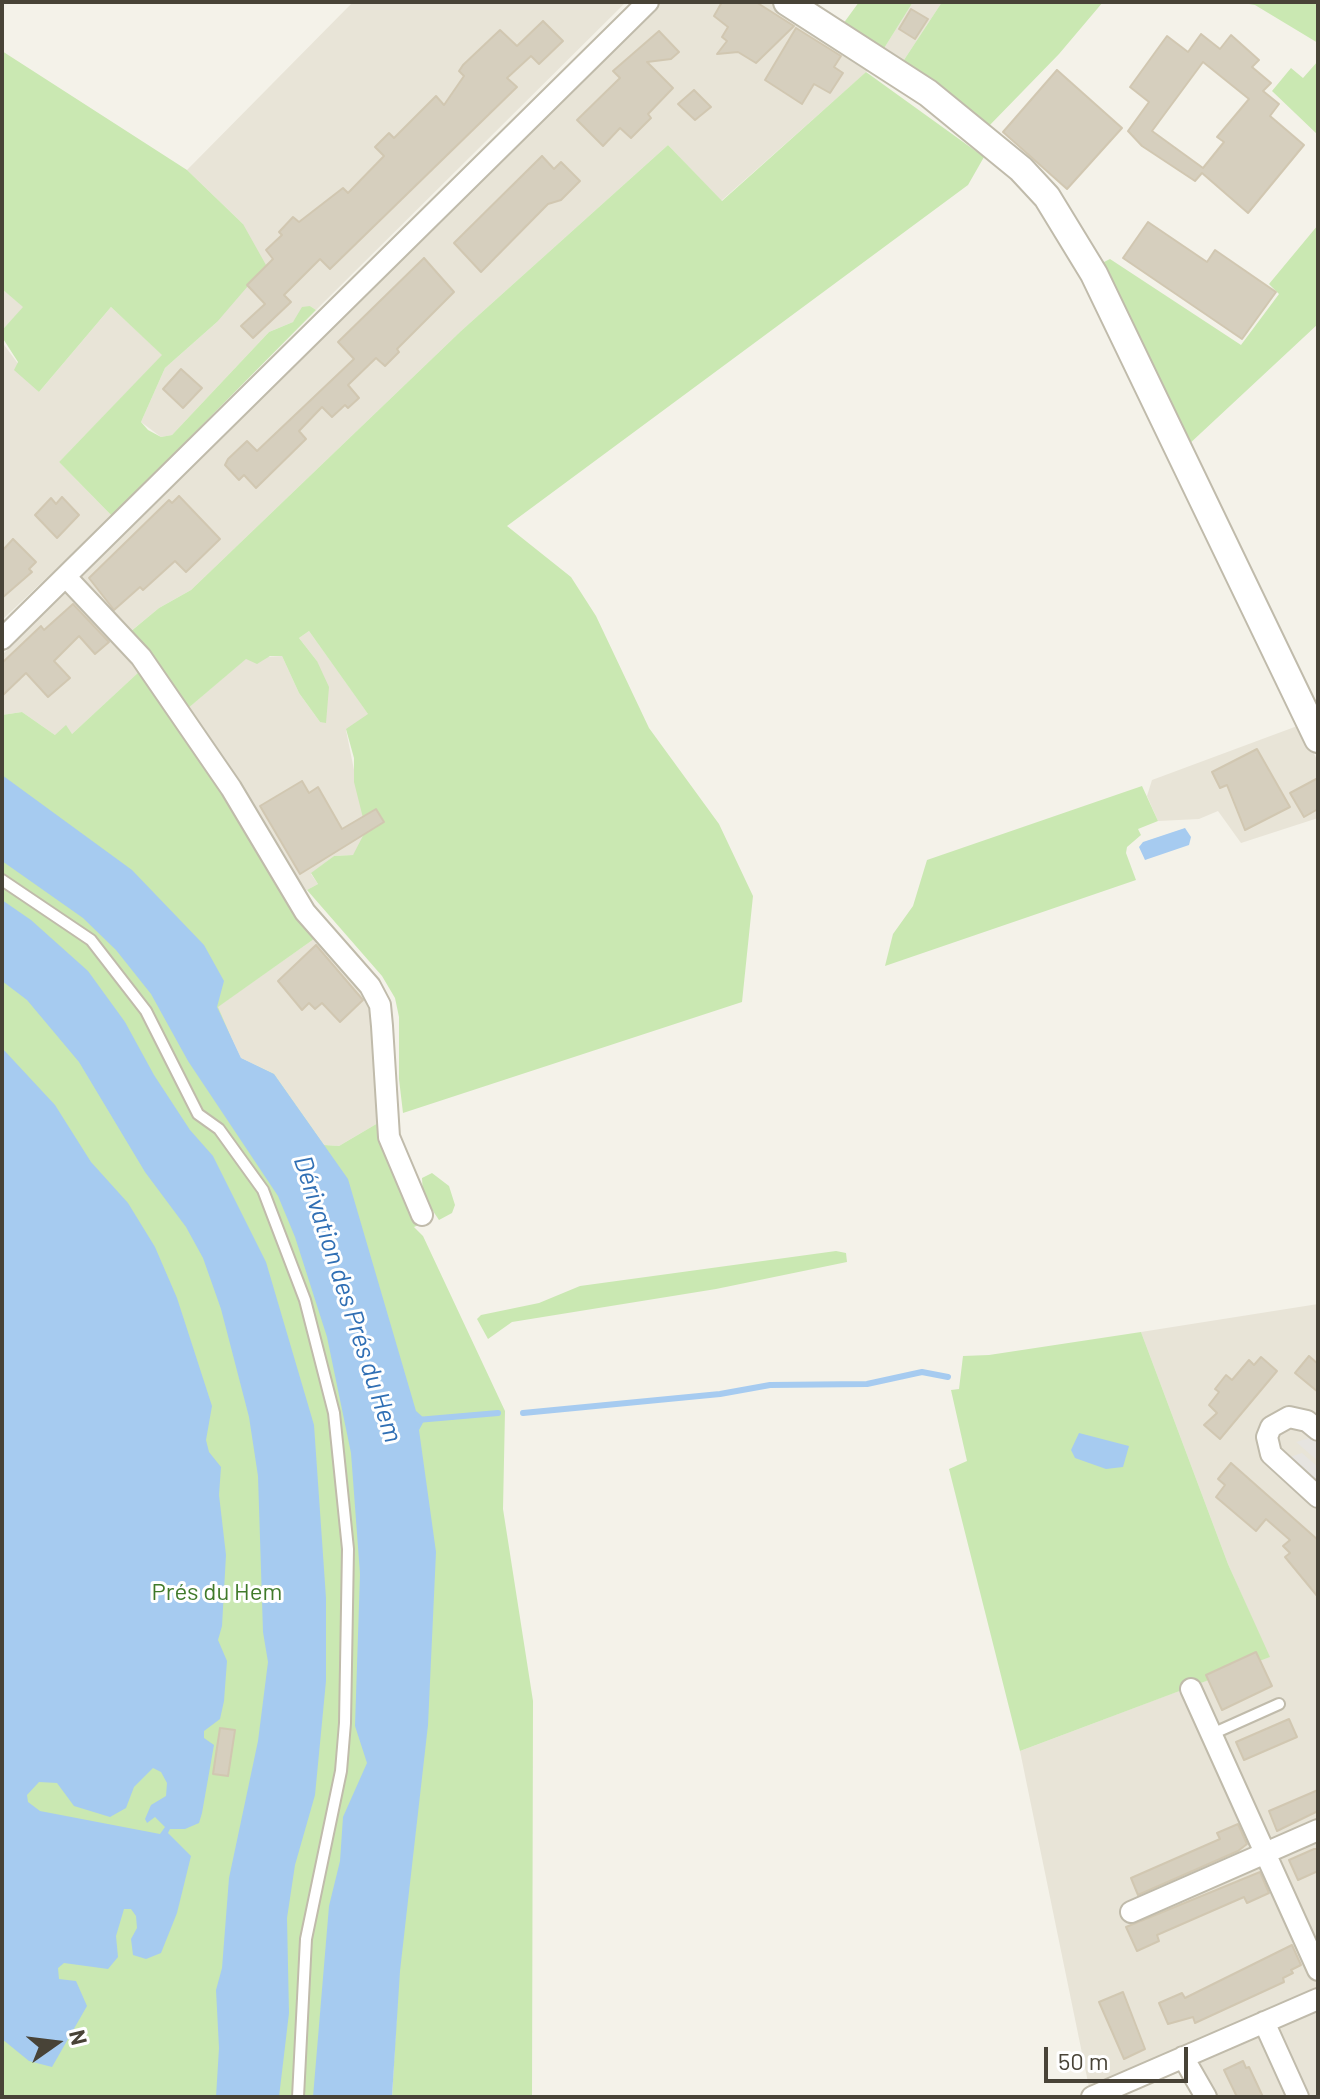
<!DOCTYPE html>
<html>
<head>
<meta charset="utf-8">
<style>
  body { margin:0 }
  #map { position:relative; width:1320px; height:2099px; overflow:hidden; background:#f4f2e9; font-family:Barlow,sans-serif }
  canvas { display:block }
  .frame { position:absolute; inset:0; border:4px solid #484337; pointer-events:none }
  .north { position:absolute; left:16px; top:2003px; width:80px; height:80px; -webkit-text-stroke:6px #fff; paint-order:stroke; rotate:76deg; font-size:22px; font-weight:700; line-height:32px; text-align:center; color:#484337 }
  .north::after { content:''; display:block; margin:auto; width:28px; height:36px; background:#484337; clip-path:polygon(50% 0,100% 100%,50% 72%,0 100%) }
  .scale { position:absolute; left:1044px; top:2047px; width:144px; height:36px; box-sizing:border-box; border:4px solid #484337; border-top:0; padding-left:10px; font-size:24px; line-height:28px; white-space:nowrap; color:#484337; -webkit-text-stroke:6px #fff; paint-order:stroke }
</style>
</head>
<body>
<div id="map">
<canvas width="1320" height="2099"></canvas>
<div class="frame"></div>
<div class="north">N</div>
<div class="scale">50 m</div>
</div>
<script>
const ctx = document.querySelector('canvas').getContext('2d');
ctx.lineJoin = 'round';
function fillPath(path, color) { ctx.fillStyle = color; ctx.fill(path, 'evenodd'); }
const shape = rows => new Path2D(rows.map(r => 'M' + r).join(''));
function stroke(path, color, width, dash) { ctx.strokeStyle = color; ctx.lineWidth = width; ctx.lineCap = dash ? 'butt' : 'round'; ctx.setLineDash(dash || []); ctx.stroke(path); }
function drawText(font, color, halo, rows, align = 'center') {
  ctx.font = font + ' Barlow,sans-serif'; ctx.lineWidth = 6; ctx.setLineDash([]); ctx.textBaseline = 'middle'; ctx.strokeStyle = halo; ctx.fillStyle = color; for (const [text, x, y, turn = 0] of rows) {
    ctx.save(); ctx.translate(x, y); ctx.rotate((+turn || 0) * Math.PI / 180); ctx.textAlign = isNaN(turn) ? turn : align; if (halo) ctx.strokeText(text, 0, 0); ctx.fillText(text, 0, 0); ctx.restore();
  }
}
const residential = shape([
  [353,2,626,2,316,310,310,306,293,322,269,332,172,435,161,437,141,422,165,368,217,322,243,224,187,170],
  [661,2,773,2,872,67,721,201,668,145,461,331,191,590,159,608,131,631,154,658,71,735,55,735,22,712,2,715,2,655],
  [913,2,942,2,902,63,883,50],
  [2,289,24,307,4,328,2,337],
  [111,307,163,355,59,462,112,516,2,620,2,342,39,392],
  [309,631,369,715,346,730,366,830,358,850,353,855,334,856,311,874,318,884,300,894,186,710,246,658,282,656,299,693,320,722,317,661,299,638],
  [1300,725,1318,762,1318,818,1241,843,1218,811,1199,819,1158,821,1147,796,1152,780],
  [314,939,365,989,375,1009,378,1123,339,1146,324,1145,274,1074,241,1058,217,1007],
  [1318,1304,1318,2097,1196,2097,1180,2072,1117,2097,1091,2097,1020,1751,1269,1657,1228,1564,1141,1332]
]);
const green = shape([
  [859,2,913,2,883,50,843,24],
  [942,2,1103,2,1059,54,987,128,902,63],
  [1237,2,1318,2,1318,43,1255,5],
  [2,51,187,170,243,224,266,265,217,322,165,368,141,422,148,430,161,437,172,435,269,332,293,322,302,307,310,306,316,310,112,516,59,462,162,355,111,307,39,392,14,370,18,362,2,337,4,328,23,307,2,289],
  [1318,61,1318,135,1272,91,1291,68,1303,78],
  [866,72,984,157,968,185,507,526,571,577,596,616,649,728,719,824,753,896,742,1002,403,1113,399,1079,399,1017,395,998,382,976,307,890,318,884,311,873,334,856,353,855,366,830,354,782,354,758,346,729,368,714,309,631,299,638,317,661,329,687,326,723,320,722,299,693,282,656,270,656,257,664,246,659,186,710,130,632,159,608,191,590,461,331,668,145,722,201],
  [1318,225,1318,324,1187,446,1102,263,1110,259,1241,345,1279,294,1269,284],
  [141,670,225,792,276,886,314,939,218,1007,240,1058,274,1074,324,1145,339,1146,378,1123,421,1224,414,1227,423,1236,505,1411,503,1509,533,1701,532,2097,392,2097,399,1972,378,2097,2,2097,2,715,22,712,55,735,66,725,72,734],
  [1142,786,1158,821,1138,829,1141,835,1127,847,1126,853,1136,880,885,966,893,934,913,906,927,860],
  [432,1173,449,1186,455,1205,452,1213,439,1220,423,1196,422,1178],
  [836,1251,846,1253,847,1262,716,1289,512,1322,488,1339,477,1319,481,1315,539,1303,580,1286],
  [1141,1332,1228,1564,1270,1657,1020,1751,949,1469,967,1461,951,1390,959,1389,963,1356,989,1355]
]);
const parking = shape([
  [1313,1437,1318,1441,1318,1461,1296,1442],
  [1302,1453,1318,1467,1318,1487,1284,1459]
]);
const water = shape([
  [2,775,132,870,204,945,224,981,217,1007,241,1058,274,1074,348,1179,416,1411,425,1419,419,1430,436,1552,428,1725,400,1971,392,2097,313,2097,329,1906,340,1861,343,1817,367,1763,355,1726,360,1574,351,1453,327,1337,295,1237,278,1196,188,1061,151,994,116,950,83,918,2,861],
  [1185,828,1191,837,1189,845,1145,860,1139,847,1143,842],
  [2,900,31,920,88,971,125,1022,154,1075,190,1130,213,1156,266,1262,314,1425,326,1598,326,1681,315,1795,295,1865,287,1918,289,2013,279,2097,216,2097,219,2048,216,1990,222,1968,229,1878,258,1741,268,1662,263,1632,258,1476,249,1417,221,1309,203,1258,186,1227,145,1172,79,1062,27,1000,2,981],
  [2,1048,55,1105,91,1162,128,1203,155,1247,177,1298,212,1406,206,1440,209,1452,221,1467,219,1495,226,1555,222,1626,218,1640,227,1661,224,1701,220,1719,204,1731,204,1738,214,1745,202,1813,199,1823,185,1829,170,1829,168,1833,191,1856,177,1913,161,1953,146,1959,133,1955,131,1939,137,1928,136,1916,131,1909,124,1909,116,1936,118,1957,108,1969,64,1963,58,1968,59,1979,76,1981,87,2006,52,2067,29,2061,2,2039],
  [153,1768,161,1772,167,1783,166,1796,151,1805,145,1819,147,1823,155,1817,165,1827,160,1834,40,1811,28,1802,27,1795,39,1782,57,1783,74,1806,110,1817,126,1808,134,1787],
  [1079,1433,1129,1446,1123,1467,1106,1469,1075,1458,1071,1450]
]);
const stream = shape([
  [523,1413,720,1394,770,1385,867,1384,922,1372,948,1377],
  [417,1420,498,1413]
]);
const building = shape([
  [722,2,756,2,794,26,756,63,738,52,717,54,727,41,722,37,728,27,714,16,722,2],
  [911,9,928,19,915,39,899,29,911,9],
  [543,21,563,41,539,64,531,56,507,78,517,87,330,269,320,259,284,295,291,302,253,338,241,326,265,304,247,285,273,259,266,250,282,235,279,232,293,217,299,222,343,188,348,193,384,156,375,147,389,133,394,138,436,96,444,105,464,76,459,71,463,65,500,30,517,46,543,21],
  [796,28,841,56,834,67,843,73,830,93,814,84,802,104,765,80,796,28],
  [659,31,679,52,671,59,647,62,673,88,648,114,651,118,631,138,620,128,603,146,577,120,620,78,613,71,659,31],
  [1201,34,1220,49,1231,35,1259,60,1252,67,1271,83,1263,91,1279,104,1270,116,1304,145,1248,213,1202,173,1195,181,1142,146,1128,131,1149,102,1130,87,1167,36,1188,52,1201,34],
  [1203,62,1249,99,1217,137,1224,142,1203,168,1152,131,1203,62],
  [1057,70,1122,128,1067,189,1003,132,1057,70],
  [694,90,711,107,695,120,678,104,694,90],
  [542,156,554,169,561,162,580,181,561,200,548,204,481,272,454,243,542,156],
  [1148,222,1207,262,1215,250,1276,292,1242,339,1123,258,1148,222],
  [424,258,454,292,397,349,399,352,385,366,376,358,348,385,359,398,348,408,345,405,332,417,322,407,299,431,306,439,256,488,244,475,239,480,225,465,228,459,247,441,257,451,354,359,338,342,424,258],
  [181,369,202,388,183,408,163,389,181,369],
  [179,496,220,539,186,572,175,561,143,590,140,587,114,610,89,578,169,500,172,503,179,496],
  [62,497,79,515,57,538,35,515,51,498,56,504,62,497],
  [13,539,36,562,29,569,32,572,2,598,2,551,13,539],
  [73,604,109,642,95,654,79,636,54,661,70,678,48,697,26,673,2,696,2,663,41,626,44,630,73,604],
  [1257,749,1290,807,1245,830,1227,785,1220,788,1212,772,1257,749],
  [1318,778,1318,809,1304,817,1290,793,1318,778],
  [302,781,309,793,318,787,342,829,376,809,384,822,300,874,260,806,302,781],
  [316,945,363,1000,340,1022,322,1003,315,1009,309,1003,302,1010,278,981,316,945],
  [1309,1356,1318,1364,1318,1392,1295,1373,1309,1356],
  [1261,1357,1277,1371,1220,1439,1204,1425,1217,1413,1209,1405,1219,1392,1215,1389,1226,1375,1232,1380,1249,1360,1254,1365,1261,1357],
  [1231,1463,1318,1540,1318,1597,1285,1557,1290,1553,1283,1546,1290,1540,1266,1519,1256,1531,1216,1497,1225,1485,1218,1479,1231,1463],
  [1256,1652,1272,1686,1222,1710,1206,1675,1256,1652],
  [1289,1719,1297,1737,1244,1760,1236,1742,1289,1719],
  [220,1728,235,1730,228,1776,213,1774,220,1728],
  [1318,1790,1318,1811,1277,1831,1269,1811,1318,1790],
  [1238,1824,1247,1844,1238,1851,1138,1895,1131,1878,1220,1839,1217,1833,1238,1824],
  [1314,1849,1318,1849,1318,1871,1298,1880,1289,1860,1314,1849],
  [1260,1872,1269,1893,1247,1903,1244,1897,1157,1935,1159,1941,1137,1951,1126,1927,1260,1872],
  [1292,1945,1301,1965,1291,1970,1293,1973,1283,1978,1284,1982,1195,2023,1193,2017,1168,2024,1159,2003,1182,1993,1185,1998,1292,1945],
  [1123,1992,1145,2049,1124,2059,1099,2002,1123,1992],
  [1243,2061,1246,2068,1249,2067,1263,2097,1237,2097,1224,2070,1243,2061]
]);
const service = shape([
  [2,880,91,940,146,1011,198,1114,219,1129,263,1190,305,1300,334,1413,348,1549,345,1723,341,1771,306,1939,298,2097],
  [1212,1734,1279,1704]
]);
const minor = shape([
  [66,577,141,657,231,788,305,912,370,986,380,1005,382,1026,389,1137,422,1215],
  [2,639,648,2],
  [1318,1430,1307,1421,1289,1417,1271,1427,1267,1437,1271,1454,1318,1497],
  [1191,1689,1318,1970],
  [1131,1912,1318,1830],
  [1264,2022,1298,2097],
  [1183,2057,1206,2097],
  [1092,2097,1318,1999]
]);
const tertiary = shape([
  [787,2,928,93,1021,169,1047,197,1094,274,1318,739]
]);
const parkNames = [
  ["Prés du Hem",217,1592]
];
const waterNames = [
  ["Dérivation des Prés du Hem",348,1299,72]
];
fillPath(residential, '#e8e4d7');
fillPath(green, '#cae8b2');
fillPath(parking, '#e6e4e0');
fillPath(water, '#a6cbf0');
stroke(stream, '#a6cbf0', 6);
fillPath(building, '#d6cfbe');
stroke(building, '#d1c7b1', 2);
stroke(service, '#c0bbab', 14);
stroke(minor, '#c0bbab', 24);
stroke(tertiary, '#c0bbab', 30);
stroke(service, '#fff', 10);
stroke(minor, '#fff', 20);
stroke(tertiary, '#fff', 26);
drawText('24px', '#407a2a', '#fff', parkNames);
drawText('italic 26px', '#306fb4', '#fff', waterNames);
</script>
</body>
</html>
